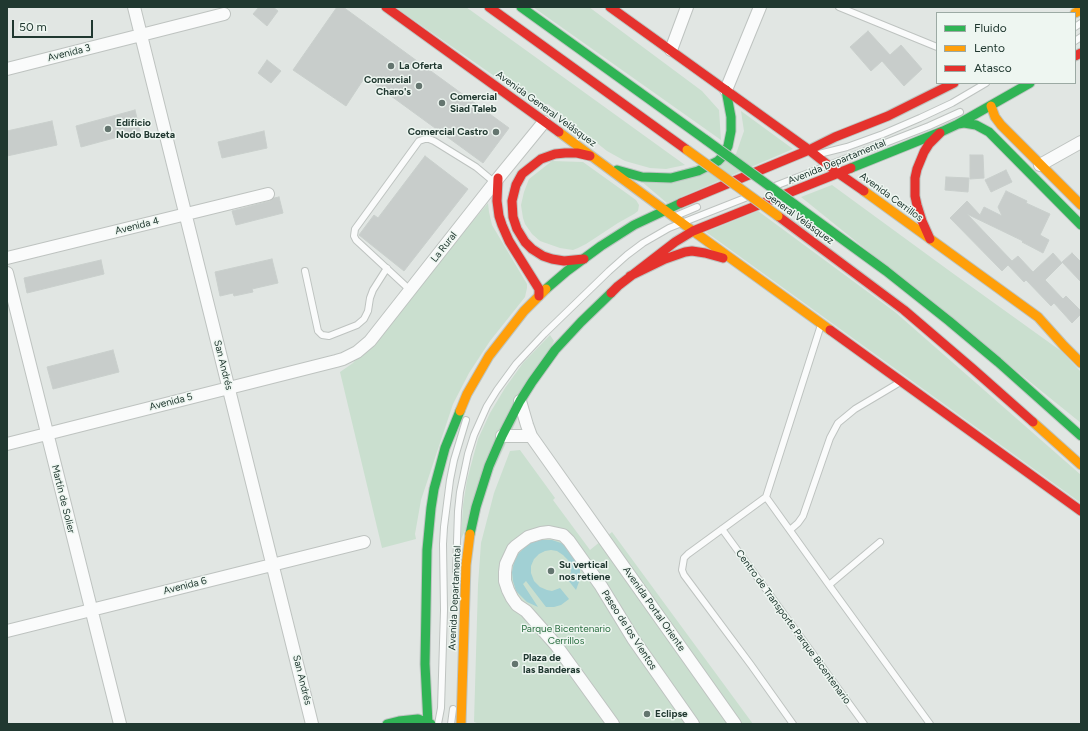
<!DOCTYPE html>
<html>
<head>
<meta charset="utf-8">
<style>
  body { margin:0 }
  #map { position:relative; width:1088px; height:731px; overflow:hidden; background:#e1e6e3; font-family:Figtree,sans-serif }
  canvas { display:block }
  .frame { position:absolute; inset:0; border:8px solid #203830; pointer-events:none }
  .legend { position:absolute; left:936px; top:12px; width:140px; height:72px; box-sizing:border-box; background:#eef6f1; border:1px solid #9caaa4; margin:0; padding:5px 7px; list-style:none; font-size:12px; color:#203830 }
  .legend li { display:flex; align-items:center; gap:8px; height:20px }
  .legend b { width:20px; border:1px solid #9caaa4 }
  .scale { position:absolute; left:12px; top:20px; width:81px; height:18px; box-sizing:border-box; border:2px solid #203830; border-top:0; padding-left:5px; font-size:12px; line-height:14px; white-space:nowrap; color:#203830; -webkit-text-stroke:3px #eef6f1; paint-order:stroke }
</style>
</head>
<body>
<div id="map">
<canvas width="1088" height="731"></canvas>
<div class="frame"></div>
<ul class="legend">
<li><b style="height:5px;background:#30b455"></b>Fluido</li>
<li><b style="height:5px;background:#ff9f0a"></b>Lento</li>
<li><b style="height:5px;background:#e5322d"></b>Atasco</li>
</ul>
<div class="scale">50 m</div>
</div>
<script>
const ctx = document.querySelector('canvas').getContext('2d');
ctx.lineJoin = 'round';
function fillPath(path, color) { ctx.fillStyle = color; ctx.fill(path, 'evenodd'); }
const shape = rows => new Path2D(rows.map(r => 'M' + r).join(''));
function stroke(path, color, width, dash) { ctx.strokeStyle = color; ctx.lineWidth = width; ctx.lineCap = dash ? 'butt' : 'round'; ctx.setLineDash(dash || []); ctx.stroke(path); }
function drawText(font, color, halo, rows, align = 'center') {
  ctx.font = font + ' Figtree,sans-serif'; ctx.lineWidth = 3; ctx.setLineDash([]); ctx.textBaseline = 'middle'; ctx.strokeStyle = halo; ctx.fillStyle = color; for (const [text, x, y, turn = 0] of rows) {
    ctx.save(); ctx.translate(x, y); ctx.rotate((+turn || 0) * Math.PI / 180); ctx.textAlign = isNaN(turn) ? turn : align; if (halo) ctx.strokeText(text, 0, 0); ctx.fillText(text, 0, 0); ctx.restore();
  }
}
const green = shape([
  [395,7,466,7,685,165,666,169,650,168,625,161,607,151,548,104,536,105],
  [533,7,589,7,702,91,719,110,721,140],
  [741,111,793,149,667,203,641,181,736,154,744,131],
  [552,161,583,162,636,200,639,205,638,211,634,214,618,223,586,244,578,248,573,250,560,248,540,241,532,234,525,224,523,218,521,205,524,192,529,179],
  [832,185,951,272,1061,351,1081,372,1081,423,801,197],
  [488,203,489,212,492,225,527,284,527,288,525,297,490,341,469,373,453,404,421,500,415,534,416,539,382,548,340,372,353,363],
  [758,211,895,312,1081,475,1081,503,706,232],
  [550,335,554,341,461,539,463,505,467,480,478,439,490,413,505,388,523,363],
  [520,450,555,498,553,500,590,550,612,532,753,724,480,724,474,722,478,585,481,543,494,493,510,451]
]);
const water = shape([
  [540,540,552,540,564,544,577,558,580,569,580,579,576,590,568,580,571,572,570,565,568,560,563,555,557,551,551,550,545,551,539,554,534,559,531,566,531,573,534,581,540,587,547,590,552,591,560,588,569,599,561,605,554,607,546,607,526,581,523,584,538,607,527,602,516,591,513,581,512,572,514,562,518,554,525,547,530,543]
]);
const building = shape([
  [259,7,273,7,278,11,267,26,253,14,259,7],
  [337,7,343,7,509,128,483,163,365,77,346,106,293,70,337,7],
  [868,31,890,55,901,45,922,69,904,86,882,61,871,71,850,47,868,31],
  [267,60,281,71,271,83,258,73,267,60],
  [135,110,140,131,81,147,76,126,135,110],
  [52,121,57,145,7,156,7,131,52,121],
  [264,131,267,148,222,158,218,142,264,131],
  [970,155,983,155,984,178,970,179,970,155],
  [425,156,468,189,404,271,359,235,374,215,378,218,425,156],
  [1006,170,1012,182,991,192,985,180,1006,170],
  [946,177,969,178,968,192,945,190,946,177],
  [1006,191,1027,201,1026,203,1050,214,1040,235,1049,240,1043,253,1022,242,1023,241,967,214,1012,261,1018,256,1033,272,1053,253,1062,263,1045,280,1063,299,1066,296,1081,311,1081,314,1072,323,1054,303,1051,306,1026,280,1024,282,1008,265,1002,271,950,218,967,201,980,215,984,207,1002,216,998,207,1006,191],
  [279,197,283,213,236,225,232,211,270,201,274,198,279,197],
  [1072,253,1081,262,1081,282,1062,262,1072,253],
  [272,259,278,283,252,289,253,292,234,296,233,293,220,296,215,272,272,259],
  [101,260,104,274,27,293,24,278,101,260],
  [113,350,119,372,53,389,47,367,113,350]
]);
const lane = shape([
  [839,7,937,47],
  [1075,27,1081,23],
  [1075,41,1081,37],
  [819,154,847,147,883,134,920,118,952,103,986,83],
  [775,186,929,126,960,112],
  [678,215,697,207],
  [305,271,318,331,322,335,329,336,357,325,364,319,368,311,370,298,373,290,387,268],
  [410,290,356,240,354,236,355,229,419,141,425,139,429,139,434,141,476,167,494,182],
  [766,497,820,328],
  [722,529,864,724],
  [790,530,798,523,803,516,830,438,838,423,855,409,897,384],
  [456,572,458,511,460,492,468,454,474,435,487,406,497,390,516,364,544,334,609,271,627,255,643,243,669,228,745,198],
  [829,585,880,542],
  [438,724,441,708,444,610,443,544,444,527,450,480,454,460,466,420],
  [451,724,453,709],
  [793,724,751,665,684,575,682,570,684,558,688,554,766,497,829,585,930,724]
]);
const street = shape([
  [134,7,312,724],
  [671,50,687,7],
  [7,69,224,14],
  [726,90,760,7],
  [1040,165,1081,142],
  [7,258,268,194],
  [7,273,120,724],
  [520,401,527,425,531,436,735,724],
  [502,436,531,436],
  [7,444,336,361,343,359,357,352,370,341,495,182,544,122],
  [7,631,364,542],
  [613,724,556,645,526,611,517,605,512,598,508,590,505,581,505,572,506,564,513,549,516,546,528,537,541,533,549,532,563,535,569,541,601,586,634,640,693,724]
]);
const fast = shape([
  [521,7,706,140],
  [958,124,964,123,976,125,989,132,1081,225],
  [851,168,943,131,958,124,1030,83],
  [617,170,642,177,671,178,698,171,718,161,722,157,728,146,731,131,731,117,726,90],
  [794,204,886,271,949,321,998,362,1081,436],
  [546,289,567,271,601,246,634,225,681,203],
  [470,534,476,507,489,466,502,436,520,401,532,382,555,350,581,322,611,293],
  [387,724,399,721,418,719,431,724],
  [428,724,425,664,427,550,431,508,434,489,445,448,460,411]
]);
const slow = shape([
  [1075,13,1081,10],
  [991,106,995,117,1001,125,1081,205],
  [559,132,693,231],
  [864,191,1038,317],
  [693,231,830,330],
  [1038,317,1064,346,1081,363],
  [460,411,467,394,489,356,524,311,546,289],
  [1033,422,1081,465],
  [461,724,466,565,470,534]
]);
const jam = shape([
  [386,7,559,132],
  [489,7,687,150],
  [610,7,809,150,838,173,864,191],
  [1075,56,1081,53],
  [498,178,497,201,499,216,502,225,509,241,539,289,539,296],
  [681,203,809,150,835,137,888,116,954,83],
  [778,216,904,310,973,369,1033,422],
  [930,239,922,221,917,205,915,196,915,178,917,169,924,152,929,144,940,133],
  [584,259,564,261,552,259,543,256,532,249,525,242,517,229,513,217,512,201,516,185,522,174,541,159,555,154,565,153,577,153,590,156],
  [630,276,665,259,685,252,692,251,705,253,723,258],
  [611,293,618,286,675,242,693,231,851,168],
  [830,330,1081,511]
]);
const fastBridge = shape([
  [706,140,794,204]
]);
const slowBridge = shape([
  [687,150,778,216]
]);
const markers = [
  [391,66,4,"#64756f"],
  [419,86,4,"#64756f"],
  [442,103,4,"#64756f"],
  [108,129,4,"#64756f"],
  [496,132,4,"#64756f"],
  [551,571,4,"#64756f"],
  [515,664,4,"#64756f"],
  [647,714,4,"#64756f"]
];
const streetNames = [
  ["Avenida 3",69,53,-14],
  ["Avenida General Velásquez",546,109,36],
  ["Avenida Departamental",837,162,-22],
  ["Avenida Cerrillos",891,197,36],
  ["General Velásquez",799,218,36],
  ["Avenida 4",137,226,-14],
  ["La Rural",444,247,-52],
  ["San Andrés",223,365,76],
  ["Avenida 5",171,402,-14],
  ["Martín de Solier",63,499,76],
  ["Avenida 6",185,586,-14],
  ["Avenida Departamental",455,598,-87],
  ["Avenida Portal Oriente",654,609,55],
  ["Centro de Transporte Parque Bicentenario",793,627,54],
  ["Paseo de los Vientos",629,630,57],
  ["San Andrés",302,680,76]
];
const poiNames = [
  ["La Oferta",399,66],
  ["Comercial",411,80,"right"],
  ["Charo's",411,92,"right"],
  ["Comercial",450,97],
  ["Siad Taleb",450,109],
  ["Edificio",116,123],
  ["Nodo Buzeta",116,135],
  ["Comercial Castro",488,132,"right"],
  ["Su vertical",559,565],
  ["nos retiene",559,577],
  ["Plaza de",523,658],
  ["las Banderas",523,670],
  ["Eclipse",655,714]
];
const parkNames = [
  ["Parque Bicentenario",566,629],
  ["Cerrillos",566,641]
];
fillPath(green, '#cadfcf');
fillPath(water, '#a1d0d4');
fillPath(building, '#c8cdcb');
stroke(building, '#c9cfcc', 1);
stroke(lane, '#bec3c0', 8);
stroke(street, '#bec3c0', 14);
stroke(fast, '#bdc4c1', 11);
stroke(slow, '#bdc4c1', 11);
stroke(jam, '#bdc4c1', 11);
stroke(lane, '#fafbfb', 6);
stroke(street, '#fafbfb', 12);
stroke(fast, '#30b455', 9);
stroke(slow, '#ff9f0a', 9);
stroke(jam, '#e5322d', 9);
stroke(fastBridge, '#bbc3c0', 11, []);
stroke(slowBridge, '#bbc3c0', 11, []);
stroke(fastBridge, '#30b455', 9);
stroke(slowBridge, '#ff9f0a', 9);
for (const [x, y, r, color] of markers) { const dot = new Path2D(); dot.arc(x, y, r, 0, 2 * Math.PI); ctx.fillStyle = color; ctx.fill(dot); stroke(dot, '#eef6f1', 1.5); }
drawText('10px', '#203830', '#eef6f1', streetNames);
drawText('bold 10px', '#203830', '#eef6f1', poiNames, 'left');
drawText('10px', '#2b6e41', '#eef6f1', parkNames);
</script>
</body>
</html>
